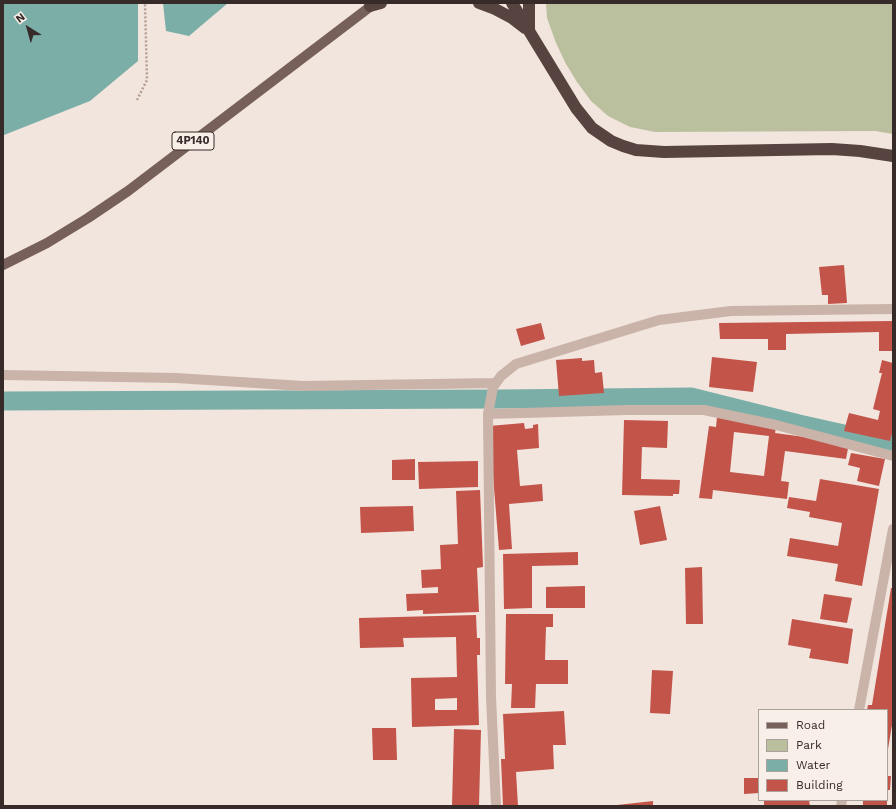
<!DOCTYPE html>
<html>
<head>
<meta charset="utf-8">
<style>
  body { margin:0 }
  #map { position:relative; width:896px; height:809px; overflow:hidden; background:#f2e5dd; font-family:"Work Sans",sans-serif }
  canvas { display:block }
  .frame { position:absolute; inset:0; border:4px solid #372b29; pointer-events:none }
  .legend { position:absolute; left:758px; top:709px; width:130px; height:92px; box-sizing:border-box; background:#f9efe9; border:1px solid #aba19c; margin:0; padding:5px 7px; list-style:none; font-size:12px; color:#372b29 }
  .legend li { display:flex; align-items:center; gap:8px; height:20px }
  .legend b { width:20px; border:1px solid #aba19c }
  .north { position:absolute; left:8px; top:8px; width:40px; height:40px; -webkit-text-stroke:3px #f9efe9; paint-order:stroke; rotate:323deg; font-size:11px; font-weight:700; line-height:16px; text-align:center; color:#372b29 }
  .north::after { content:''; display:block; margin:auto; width:14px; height:18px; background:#372b29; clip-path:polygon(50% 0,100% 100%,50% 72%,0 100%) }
</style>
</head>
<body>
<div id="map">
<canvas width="896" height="809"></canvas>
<div class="frame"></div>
<ul class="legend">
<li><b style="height:5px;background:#78605a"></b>Road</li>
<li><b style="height:11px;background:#bac09d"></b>Park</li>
<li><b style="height:11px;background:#7caea8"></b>Water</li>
<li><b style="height:11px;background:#c3544a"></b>Building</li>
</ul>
<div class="north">N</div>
</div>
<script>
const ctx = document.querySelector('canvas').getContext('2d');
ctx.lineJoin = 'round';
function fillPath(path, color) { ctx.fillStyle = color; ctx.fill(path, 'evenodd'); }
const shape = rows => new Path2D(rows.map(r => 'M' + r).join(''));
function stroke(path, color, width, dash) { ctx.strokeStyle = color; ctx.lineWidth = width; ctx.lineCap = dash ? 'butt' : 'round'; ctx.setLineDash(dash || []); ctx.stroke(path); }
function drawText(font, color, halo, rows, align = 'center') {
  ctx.font = font + ' "Work Sans",sans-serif'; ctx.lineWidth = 3.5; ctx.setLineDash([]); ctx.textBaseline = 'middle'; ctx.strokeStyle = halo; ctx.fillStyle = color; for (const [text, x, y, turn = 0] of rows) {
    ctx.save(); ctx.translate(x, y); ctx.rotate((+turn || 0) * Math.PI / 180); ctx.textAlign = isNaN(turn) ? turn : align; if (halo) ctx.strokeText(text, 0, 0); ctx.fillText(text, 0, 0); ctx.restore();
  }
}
const green = shape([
  [546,3,893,3,893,134,875,131,655,132,630,127,608,116,591,101,577,82,566,64,556,43,547,18]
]);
const water = shape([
  [3,3,138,3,138,61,90,101,4,135,3,135],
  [163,3,228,3,189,36,166,31]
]);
const canal = shape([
  [3,401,501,399,691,397,799,424,893,445]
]);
const building = shape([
  [844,265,847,303,828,304,828,295,822,295,819,267],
  [893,321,893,351,879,351,879,332,786,334,786,350,768,350,768,339,720,339,719,323],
  [541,323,545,339,521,346,516,329],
  [712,357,757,362,753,392,709,387],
  [582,358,582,361,594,360,595,373,602,372,604,393,559,396,556,360],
  [882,360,893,363,893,430,890,441,844,431,849,413,878,420,880,411,873,409,882,373,879,373],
  [717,417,777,421,775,433,849,443,846,459,785,451,781,481,789,482,787,499,713,490,712,499,699,498,709,426,716,427],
  [734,432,769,436,764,476,730,472],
  [624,420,668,421,667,448,642,447,641,479,680,480,679,494,673,494,673,496,622,495],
  [524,423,525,429,533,428,533,425,538,424,539,448,517,450,520,486,542,484,543,501,509,504,512,549,499,550,489,426],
  [851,453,885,459,879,486,857,481,860,468,848,465],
  [415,459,415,480,392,480,392,460],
  [478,461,478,487,419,489,418,462],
  [820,479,879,489,862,586,835,581,838,564,787,556,790,538,838,546,842,523,809,517,810,512,787,508,789,497,816,501],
  [480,490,483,567,477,568,479,612,423,614,423,610,407,611,406,594,438,593,438,587,422,588,421,570,441,569,440,545,458,544,456,491],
  [413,506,414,531,361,533,360,507],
  [660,506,667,540,640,545,634,511],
  [578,552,578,565,532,566,532,608,504,609,503,554],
  [702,567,703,624,686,624,685,568],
  [585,586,585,608,546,608,546,587],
  [891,588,893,588,893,719,888,749,887,749,887,710,867,710,868,705,872,705],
  [824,594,852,598,847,623,820,619],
  [506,614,553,614,553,627,546,627,545,660,568,660,568,684,536,684,535,708,511,708,512,684,505,684],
  [476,615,477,638,480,638,480,655,477,655,479,725,412,727,411,678,457,677,456,637,403,638,404,647,360,648,359,618],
  [457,698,457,710,435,710,435,699],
  [792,619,853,629,848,664,809,658,811,649,788,645],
  [652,670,673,671,670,714,650,713],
  [564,711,566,745,553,745,554,769,516,772,518,806,503,806,501,759,505,759,503,714],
  [372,728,396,728,397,760,373,760],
  [454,729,481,730,479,806,452,806],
  [887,776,891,776,890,790,887,790],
  [744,778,759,778,759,793,744,794],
  [773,800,809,800,810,806,764,806,764,801],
  [863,800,887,800,887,806,863,806],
  [653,801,653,806,617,806,617,805]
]);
const path = shape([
  [137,100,147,80,145,3]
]);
const minor = shape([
  [3,375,176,378,303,386,496,383],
  [488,414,627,410,704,410,776,425,893,456],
  [859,710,893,529],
  [496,806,491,697,488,414,493,387,501,376,516,364,659,320,731,311,893,309],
  [841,806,842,800]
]);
const major = shape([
  [3,265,47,243,88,218,128,191,375,3]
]);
const highway = shape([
  [479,3,495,9,512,18,525,28],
  [512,3,576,108,592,128,611,141,623,146,636,150,664,152,832,149,860,151,893,156],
  [529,3,529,29],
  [370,6,381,3]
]);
const shields = [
  [193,141,42]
];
const shieldNames = [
  ["4P140",193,141]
];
fillPath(green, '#bac09d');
fillPath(water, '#7caea8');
stroke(canal, '#7caea8', 19);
fillPath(building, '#c3544a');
stroke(path, '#b59d93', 2.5, [2, 2]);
stroke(minor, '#cab3a9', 10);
stroke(major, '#78605a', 10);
stroke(highway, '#574440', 12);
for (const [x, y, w] of shields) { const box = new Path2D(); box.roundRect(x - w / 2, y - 9, w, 18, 3); ctx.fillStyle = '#f9efe9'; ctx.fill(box); stroke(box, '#372b29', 1); }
drawText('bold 11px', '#372b29', null, shieldNames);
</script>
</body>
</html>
